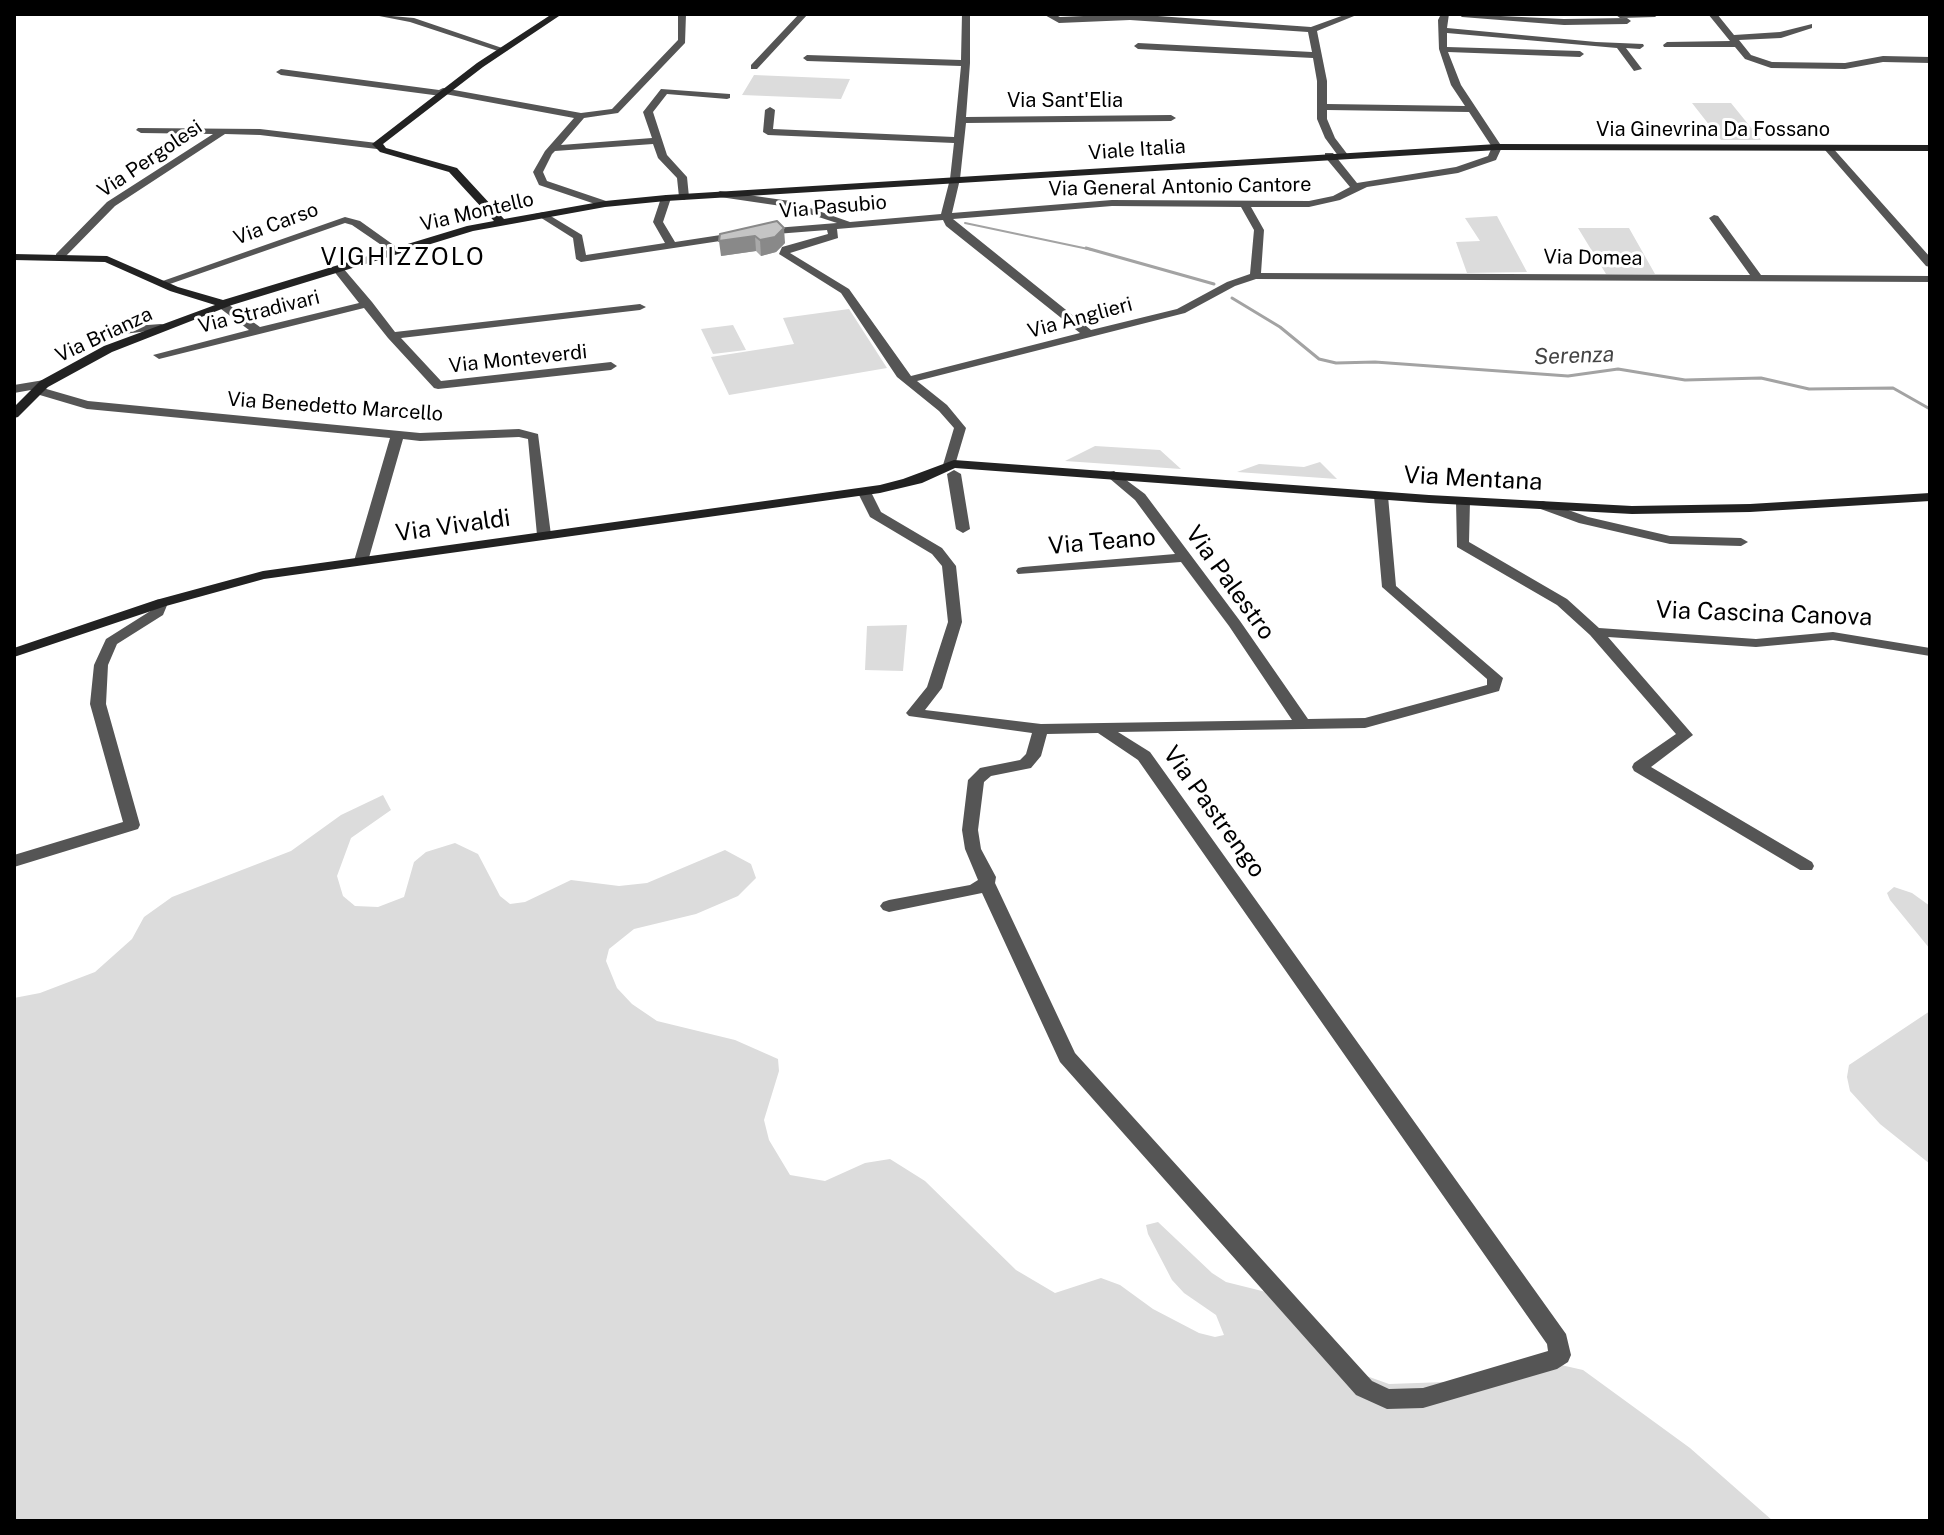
<!DOCTYPE html>
<html>
<head>
<meta charset="utf-8">
<style>
  body { margin:0 }
  #map { position:relative; width:1944px; height:1535px; overflow:hidden; background:#fff; font-family:"Public Sans",sans-serif }
  canvas { display:block }
  .frame { position:absolute; inset:0; border:16px solid #000; pointer-events:none }
</style>
</head>
<body>
<div id="map">
<canvas width="1944" height="1535"></canvas>
<div class="frame"></div>
</div>
<script>
const ctx = document.querySelector('canvas').getContext('2d');
ctx.lineJoin = 'round';
function fillPath(path, color) { ctx.fillStyle = color; ctx.fill(path, 'evenodd'); }
const shape = rows => new Path2D(rows.map(r => 'M' + r).join(''));
function stroke(path, color, width, dash) { ctx.strokeStyle = color; ctx.lineWidth = width; ctx.lineCap = dash ? 'butt' : 'round'; ctx.setLineDash(dash || []); ctx.stroke(path); }
function drawText(font, color, halo, rows, align = 'center') {
  ctx.font = font + ' "Public Sans",sans-serif'; ctx.lineWidth = 6; ctx.setLineDash([]); ctx.textBaseline = 'middle'; ctx.strokeStyle = halo; ctx.fillStyle = color; for (const [text, x, y, turn = 0] of rows) {
    ctx.save(); ctx.translate(x, y); ctx.rotate((+turn || 0) * Math.PI / 180); ctx.textAlign = isNaN(turn) ? turn : align; if (halo) ctx.strokeText(text, 0, 0); ctx.fillText(text, 0, 0); ctx.restore();
  }
}
const green = shape([
  [754,75,850,79,841,99,742,95],
  [1692,103,1731,103,1761,140,1721,140],
  [1497,216,1527,272,1467,273,1456,242,1480,241,1465,218],
  [1578,228,1629,228,1655,274,1606,274],
  [849,309,887,368,729,395,711,357,794,344,783,318],
  [733,325,746,350,713,354,701,329],
  [1095,446,1160,450,1181,469,1065,461],
  [1320,462,1337,479,1237,472,1259,464,1304,467],
  [907,625,903,671,865,670,867,626],
  [383,795,391,810,351,838,337,876,343,896,355,906,378,907,404,897,414,862,426,852,455,843,478,854,500,896,510,904,525,902,571,880,619,886,647,883,725,850,751,864,756,878,738,896,696,914,634,929,609,949,606,961,617,988,632,1004,657,1021,735,1040,778,1059,779,1071,764,1120,769,1140,790,1175,825,1181,865,1163,890,1159,925,1181,1016,1270,1055,1293,1101,1278,1120,1285,1153,1309,1199,1333,1215,1337,1224,1335,1216,1315,1184,1293,1172,1280,1148,1234,1146,1225,1158,1222,1212,1273,1226,1282,1266,1292,1361,1374,1389,1384,1474,1381,1561,1365,1583,1370,1690,1448,1773,1521,14,1521,14,998,40,993,95,972,132,939,144,917,172,897,291,851,341,815],
  [1894,887,1912,893,1930,906,1930,949,1890,900,1887,893],
  [1930,1011,1930,1164,1880,1124,1850,1091,1847,1077,1849,1065]
]);
const streamFar1 = shape([
  [965,223,1093,250]
]);
const stream = shape([
  [1086,248,1214,284],
  [1232,298,1280,327,1319,359,1336,363,1375,362,1568,376,1618,369,1685,380,1761,378,1809,389,1893,388,1930,409]
]);
const street = shape([
  [369,14,414,18,508,50,501,52,410,22,369,14],
  [678,14,686,14,685,43,618,113,584,118,561,145,652,138,643,112,661,89,730,94,730,98,727,99,667,94,653,112,667,155,687,177,689,197,684,200,679,197,677,178,658,158,653,144,555,151,552,154,543,172,547,181,609,202,609,206,601,206,539,185,533,172,545,151,574,118,445,94,441,96,281,75,276,72,281,69,439,90,443,88,581,113,612,109,678,40,678,14],
  [799,14,808,14,757,69,751,69,751,65,799,14],
  [962,14,970,14,970,63,966,117,1171,115,1176,118,1171,121,966,123,960,179,952,213,1112,200,1309,201,1333,196,1350,187,1325,157,1325,153,1333,153,1357,183,1456,167,1488,156,1492,147,1469,112,1327,110,1327,119,1335,138,1348,155,1339,157,1325,138,1317,119,1317,81,1313,58,1138,49,1134,46,1138,43,1312,52,1308,32,1130,20,1059,23,1043,14,1054,14,1060,17,1130,14,1311,27,1347,14,1359,14,1317,31,1327,81,1327,104,1465,106,1451,85,1439,49,1438,20,1441,14,1449,14,1447,28,1596,42,1643,44,1644,46,1640,49,1626,48,1642,69,1634,71,1617,48,1447,33,1447,47,1580,51,1584,54,1580,57,1448,52,1461,85,1502,147,1496,160,1458,173,1367,187,1340,200,1309,207,1251,207,1264,230,1261,273,1750,275,1709,218,1714,215,1718,216,1761,275,1930,276,1930,282,1256,279,1235,286,1185,313,917,381,947,405,966,428,955,465,954,468,944,468,943,465,954,428,939,411,897,377,841,293,779,254,782,247,828,234,827,230,763,235,758,232,763,229,837,223,788,207,720,197,715,194,720,191,790,201,850,222,941,214,950,179,954,143,768,135,763,132,765,110,770,107,775,110,773,129,954,137,961,66,807,61,803,58,807,55,961,60,962,14],
  [1112,206,1241,207,1254,230,1250,274,1227,282,1177,309,1091,330,953,219,1112,206],
  [943,220,946,226,1080,333,911,376,849,289,790,253,838,238,837,229,943,220],
  [1458,14,1564,19,1627,18,1631,21,1627,24,1564,25,1462,17,1458,14],
  [1659,14,1655,17,1620,18,1616,15,1659,14],
  [1708,14,1717,14,1734,35,1780,32,1812,24,1812,28,1781,38,1739,40,1751,55,1772,62,1845,63,1883,56,1930,57,1930,63,1883,62,1845,69,1771,68,1745,59,1735,47,1664,47,1663,45,1667,42,1730,41,1708,14],
  [138,128,260,129,377,143,382,146,377,149,260,135,225,134,115,206,64,258,56,258,56,254,107,202,213,134,141,133,136,130,138,128],
  [1825,146,1831,146,1930,257,1930,267,1926,266,1825,150,1825,146],
  [666,195,671,198,663,222,675,242,740,232,745,235,740,238,581,262,576,259,573,238,535,214,544,212,582,235,586,255,665,243,653,222,661,198,666,195],
  [345,217,360,221,402,251,393,253,352,225,345,223,167,285,157,283,345,217],
  [339,267,343,268,372,302,395,332,640,304,646,307,640,310,401,338,441,381,611,362,617,366,611,370,438,389,434,388,388,338,364,308,159,359,153,355,249,330,217,306,217,302,225,302,260,327,359,303,333,270,339,267],
  [161,324,165,325,165,329,107,336,101,332,107,328,161,324],
  [44,380,50,384,43,388,88,401,420,433,519,429,538,434,551,535,544,539,537,535,528,439,519,437,420,441,403,439,368,561,361,565,354,561,390,438,87,409,33,393,31,390,14,393,14,385,44,380],
  [954,470,961,474,970,529,963,533,956,529,947,474,954,470],
  [1114,471,1145,494,1240,621,1308,719,1365,718,1487,685,1487,679,1382,587,1374,496,1381,492,1388,496,1396,586,1503,678,1499,691,1365,728,1118,732,1150,752,1566,1334,1571,1355,1568,1362,1557,1369,1423,1408,1387,1409,1356,1395,1060,1062,982,893,889,912,883,910,880,906,883,902,889,900,970,885,978,880,965,849,962,830,968,780,980,768,1020,760,1026,754,1032,733,909,716,906,713,927,687,948,622,942,566,932,554,870,517,857,491,859,488,869,488,881,512,942,548,956,566,962,622,942,688,925,710,1041,724,1292,720,1229,626,1181,562,1018,574,1016,571,1018,568,1023,567,1175,554,1135,500,1109,478,1109,472,1114,471],
  [1098,733,1138,760,1547,1344,1548,1351,1423,1388,1389,1389,1372,1381,1075,1053,995,883,996,877,981,849,978,830,984,782,991,776,1031,768,1041,756,1047,734,1098,733],
  [1463,497,1470,501,1469,542,1567,599,1599,628,1756,639,1833,632,1930,648,1930,656,1833,640,1756,647,1608,637,1693,735,1651,767,1812,862,1814,866,1812,870,1800,870,1634,771,1632,767,1634,763,1676,734,1590,635,1557,605,1457,547,1456,501,1463,497],
  [1543,501,1588,517,1670,536,1741,538,1748,542,1741,546,1670,544,1579,523,1538,508,1538,502,1543,501],
  [161,599,168,603,163,615,117,644,108,665,106,704,140,825,138,829,14,867,14,855,123,822,90,704,94,665,106,639,152,610,156,600,161,599]
]);
const secondary = shape([
  [552,14,562,14,483,67,383,144,386,148,457,168,504,219,605,201,666,195,1497,144,1930,145,1930,151,1497,150,666,201,605,207,473,231,232,305,112,352,48,387,18,417,14,418,14,407,40,381,104,346,215,305,170,291,105,262,14,260,14,254,107,256,178,287,223,300,467,226,494,221,449,172,380,152,372,144,477,63,552,14],
  [954,460,1429,495,1632,506,1750,504,1930,493,1930,501,1750,512,1632,514,1429,503,955,468,922,483,880,493,264,579,166,606,14,657,14,648,156,600,263,571,880,485,903,479,954,460]
]);
const wall = shape([
  [777,221,785,243,776,252,761,256,756,251,721,256]
]);
const shadedWall = shape([
  [784,228,785,243,776,252,761,256,760,240],
  [755,236,756,251,721,256,719,241]
]);
const building = shape([
  [777,221,784,228,775,237,760,240,755,236,719,241,720,234,777,221]
]);
const farStreetnames = [
  ["Via Sant'Elia",1065,101],
  ["Via Ginevrina Da Fossano",1713,130],
  ["Viale Italia",1137,150,-4],
  ["Via Pergolesi",150,159,-34],
  ["Via General Antonio Cantore",1180,187,-1],
  ["Via Pasubio",833,207,-5],
  ["Via Montello",477,212,-13],
  ["Via Carso",276,224,-20],
  ["Via Domea",1593,258,1],
  ["Via Stradivari",259,312,-14],
  ["Via Anglieri",1080,318,-15],
  ["Via Brianza",104,335,-25],
  ["Via Monteverdi",518,359,-6],
  ["Via Benedetto Marcello",335,407,4]
];
const farWaternames = [
  ["Serenza",1574,356,-2]
];
const farQuarternames = [
  ["VIGHIZZOLO",403,258]
];
const streetNames = [
  ["Via Mentana",1473,479,3],
  ["Via Vivaldi",453,526,-8],
  ["Via Teano",1102,542,-5],
  ["Via Palestro",1230,583,54],
  ["Via Cascina Canova",1764,614,2],
  ["Via Pastrengo",1214,812,54]
];
fillPath(green, '#dcdcdc');
stroke(streamFar1, '#a3a3a3', 2);
stroke(stream, '#a3a3a3', 3);
fillPath(street, '#555');
fillPath(secondary, '#222');
fillPath(wall, '#a9a9a9');
fillPath(shadedWall, '#898989');
fillPath(building, '#c4c4c4');
stroke(building, '#898989', 2);
drawText('20px', '#000', '#fff', farStreetnames);
drawText('italic 22px', '#444', '#fff', farWaternames);
ctx.letterSpacing = '2px';
drawText('24px', '#000', '#fff', farQuarternames);
ctx.letterSpacing = '0px';
drawText('24px', '#000', '#fff', streetNames);
</script>
</body>
</html>
